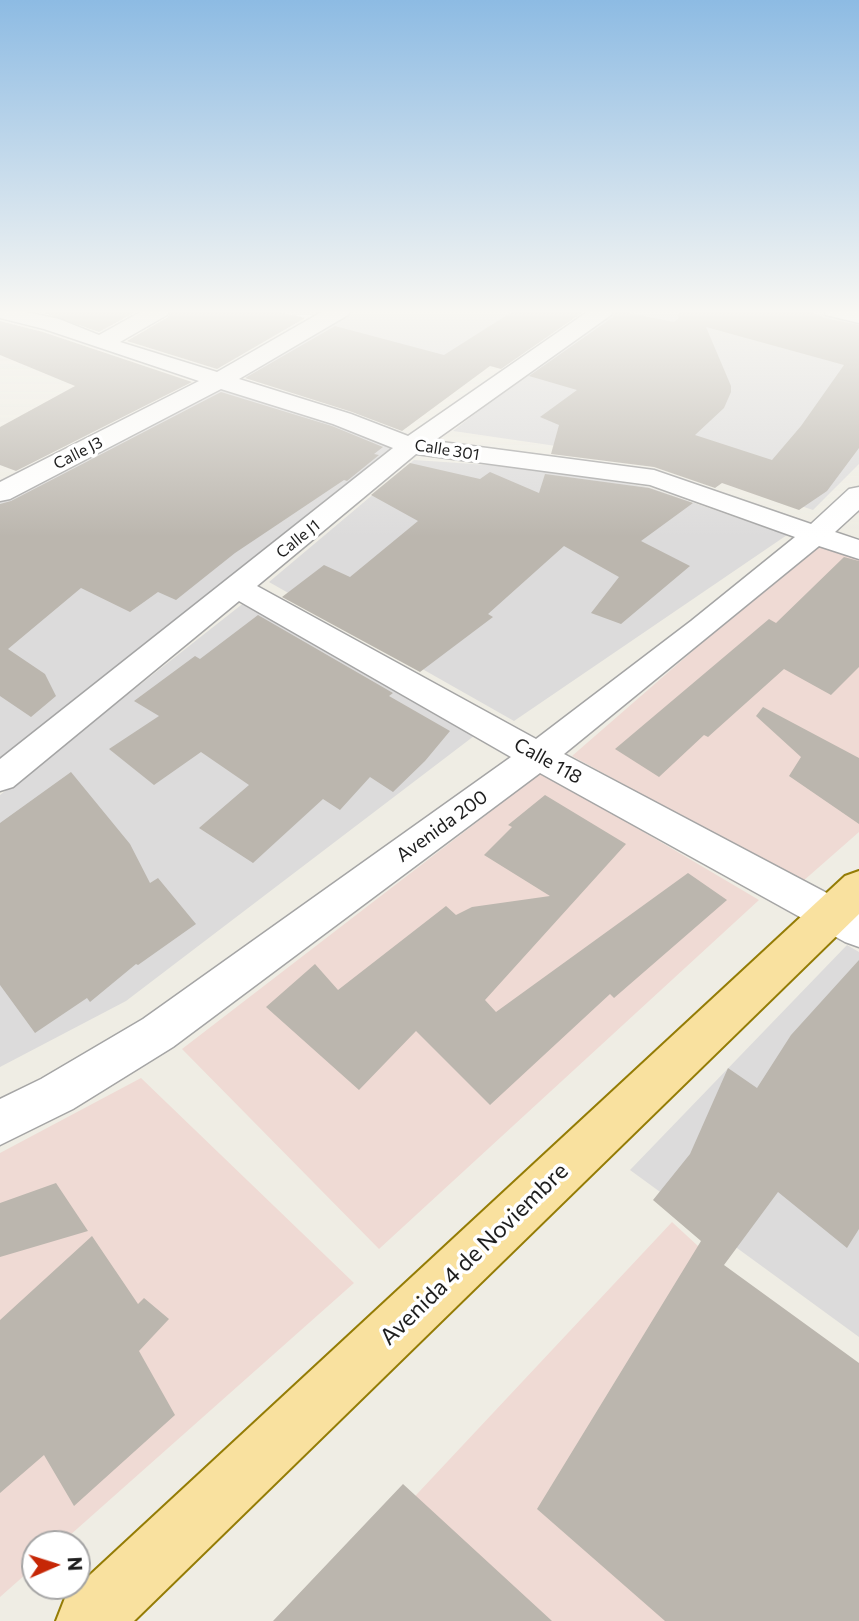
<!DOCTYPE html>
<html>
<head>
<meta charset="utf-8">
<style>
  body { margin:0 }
  #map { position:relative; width:859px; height:1621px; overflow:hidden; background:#efede4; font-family:Commissioner,sans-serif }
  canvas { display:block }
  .north { position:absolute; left:21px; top:1530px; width:70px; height:70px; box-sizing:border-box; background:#fff; border:2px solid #a5a5a5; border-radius:50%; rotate:87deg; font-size:19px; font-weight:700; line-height:28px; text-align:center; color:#1e1e1e }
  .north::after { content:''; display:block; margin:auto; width:24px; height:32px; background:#c62706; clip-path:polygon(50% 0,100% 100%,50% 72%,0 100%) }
</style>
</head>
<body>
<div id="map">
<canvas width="859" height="1621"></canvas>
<div class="north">N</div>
</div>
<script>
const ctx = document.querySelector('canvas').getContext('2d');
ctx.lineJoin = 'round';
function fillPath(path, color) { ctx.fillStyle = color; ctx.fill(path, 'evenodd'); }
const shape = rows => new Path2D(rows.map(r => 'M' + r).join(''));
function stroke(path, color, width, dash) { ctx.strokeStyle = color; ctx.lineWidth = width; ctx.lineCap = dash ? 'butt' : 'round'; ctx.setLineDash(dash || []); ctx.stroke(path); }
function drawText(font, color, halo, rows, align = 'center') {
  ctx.font = font + ' Commissioner,sans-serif'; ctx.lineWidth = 7; ctx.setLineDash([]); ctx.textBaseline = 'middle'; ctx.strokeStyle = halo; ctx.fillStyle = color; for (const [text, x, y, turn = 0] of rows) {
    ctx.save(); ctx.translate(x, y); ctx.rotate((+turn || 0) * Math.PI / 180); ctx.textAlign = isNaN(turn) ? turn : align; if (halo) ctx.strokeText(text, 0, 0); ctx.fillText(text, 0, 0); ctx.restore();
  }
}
const residential = shape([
  [347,310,559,310,406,428,236,374],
  [605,310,821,310,859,321,859,464,813,510,673,463,453,431],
  [218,375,411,445,0,775,0,482],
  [414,460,533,468,648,487,787,535,514,721,269,582],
  [250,598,474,736,126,1001,0,1067,0,795],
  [847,945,859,952,859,1337,630,1170]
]);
const commercial = shape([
  [826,535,859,549,859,832,802,882,572,756],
  [542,772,759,900,379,1249,182,1049],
  [141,1078,354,1283,60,1544,35,1544,35,1566,0,1597,0,1153],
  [672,1222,698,1246,859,1369,859,1621,298,1621]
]);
const building = shape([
  [51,310,139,310,99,332,44,313],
  [171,310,272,310,305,318,217,369,127,341,168,317],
  [515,310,586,310,501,369,490,366,402,431,352,412,245,378,335,326,444,355],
  [615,310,674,322,678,319,679,310,807,310,825,318,859,325,859,448,827,491,799,510,722,483,715,488,654,467,551,454,559,425,540,417,577,390,529,376,613,317],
  [706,327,844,365,801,426,772,460,695,435,724,408,731,392,731,386],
  [0,321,43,332,192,382,16,471,0,465,0,427,75,386,0,355],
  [221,392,332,426,383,447,374,454,379,455,347,481,344,480,235,553,176,600,158,592,130,612,81,588,8,649,45,674,56,696,31,717,0,696,0,504,11,501],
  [410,463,480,479,490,472,539,493,545,474,649,488,693,503,641,541,690,566,621,624,591,613,619,577,564,546,488,614,493,617,420,672,282,597,324,565,350,577,418,521,371,495],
  [844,557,859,561,859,667,831,695,784,669,708,737,704,735,659,777,615,749,769,619,776,623],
  [258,615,393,693,389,696,450,731,425,761,393,792,370,777,340,810,323,799,253,863,199,828,249,785,201,752,154,785,109,749,159,716,134,701,195,656,200,659],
  [763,707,859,758,859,824,789,776,801,757,756,716],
  [71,772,130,844,150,883,158,878,196,924,138,965,136,964,90,1002,87,998,35,1033,0,985,0,823],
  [545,795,626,844,485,1000,496,1012,688,873,727,900,614,998,610,994,490,1105,416,1031,359,1090,266,1007,315,964,338,990,446,906,456,915,472,907,550,896,484,855,512,827,508,825],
  [859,960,859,1229,847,1248,778,1192,724,1265,859,1363,859,1621,665,1621,537,1509,701,1241,653,1200,690,1154,728,1068,757,1088,791,1035],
  [56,1183,88,1231,0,1257,0,1203],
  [92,1236,138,1304,144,1298,169,1319,139,1351,175,1415,74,1506,44,1455,0,1493,0,1320],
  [403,1484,552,1621,273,1621]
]);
const street = shape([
  [0,310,17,310,59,319,99,335,144,310,169,310,167,315,120,342,217,372,325,310,350,310,348,315,239,379,351,414,408,436,590,310,613,310,611,315,434,441,654,470,811,524,849,489,859,487,859,510,835,532,859,540,859,559,819,546,564,754,859,910,859,947,845,942,540,773,173,1047,73,1109,0,1145,0,1099,41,1079,143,1019,511,757,239,601,13,787,0,791,0,759,393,448,333,424,221,389,10,499,0,501,0,482,199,381,44,329,0,318,0,310],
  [416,454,650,485,795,537,691,621,536,739,257,586,416,454],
  [824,310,859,310,859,323,826,315,824,310]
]);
const primary = shape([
  [859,871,859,914,134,1621,56,1621,65,1598,845,876,859,871]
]);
const farStreetnames = [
  ["Calle 301",447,450,9],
  ["Calle J3",78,453,-27],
  ["Calle J1",298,539,-39]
];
const streetNames = [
  ["Calle 118",548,761,29],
  ["Avenida 200",442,826,-36]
];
const nearStreetnames = [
  ["Avenida 4 de Noviembre",474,1254,-44]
];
fillPath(residential, '#dcdbdb');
fillPath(commercial, '#efdad4');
fillPath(building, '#bbb6ae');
stroke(street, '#a5a5a5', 3);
stroke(primary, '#947c05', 4);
fillPath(street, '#fff');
fillPath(primary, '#f9e19f');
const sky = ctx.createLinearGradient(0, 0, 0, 537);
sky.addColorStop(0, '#8dbbe3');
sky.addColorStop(0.58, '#f8f7f3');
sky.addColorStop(1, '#f8f7f300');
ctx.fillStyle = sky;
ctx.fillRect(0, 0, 859, 537);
drawText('16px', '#1e1e1e', '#fff', farStreetnames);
drawText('19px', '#1e1e1e', '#fff', streetNames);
drawText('23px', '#1e1e1e', '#fff', nearStreetnames);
</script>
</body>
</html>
